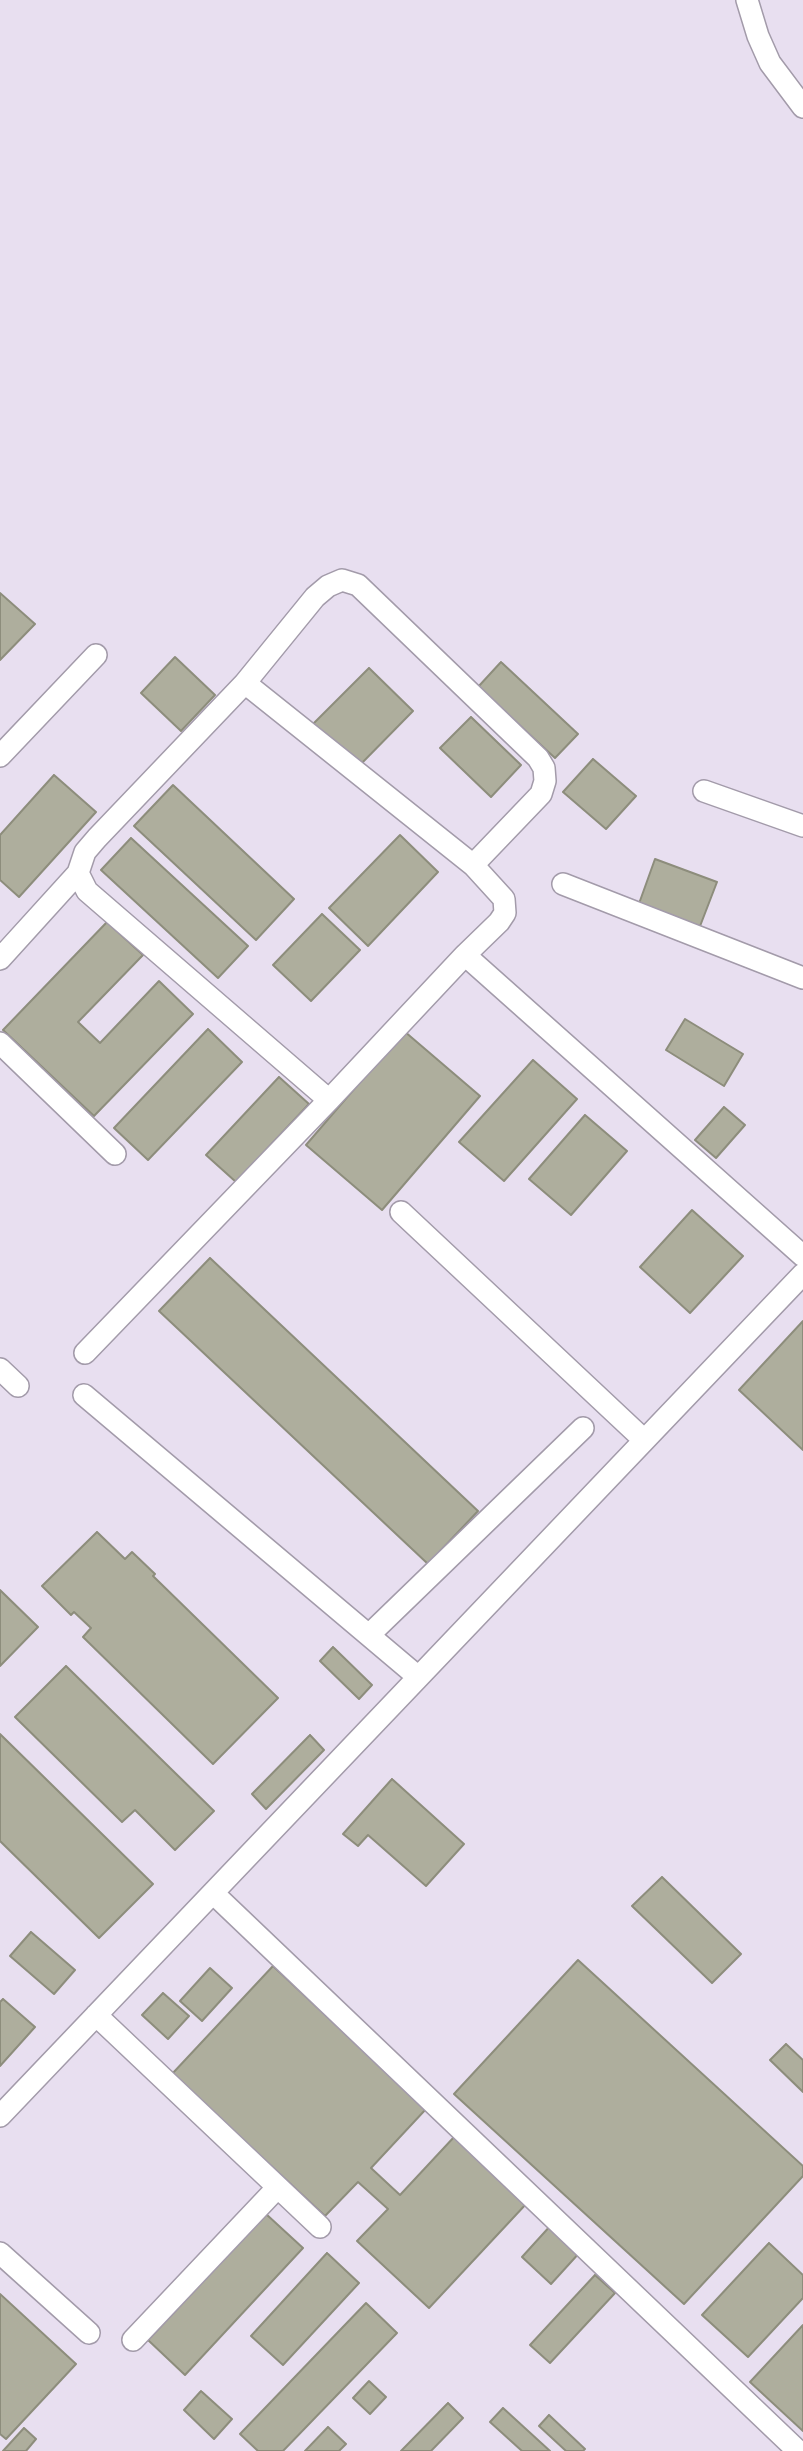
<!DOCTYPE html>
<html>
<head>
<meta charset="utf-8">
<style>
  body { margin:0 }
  canvas { display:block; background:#e8dff0 }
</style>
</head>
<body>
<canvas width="803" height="2451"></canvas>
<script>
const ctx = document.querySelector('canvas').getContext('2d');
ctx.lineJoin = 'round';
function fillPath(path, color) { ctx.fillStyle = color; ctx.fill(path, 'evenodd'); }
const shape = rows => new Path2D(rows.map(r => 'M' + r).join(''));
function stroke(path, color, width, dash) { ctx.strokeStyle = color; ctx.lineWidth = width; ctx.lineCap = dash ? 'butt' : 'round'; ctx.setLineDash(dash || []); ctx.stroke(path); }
const building = shape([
  [0,593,35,624,0,660,0,593],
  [175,657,215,695,181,731,141,693,175,657],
  [501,662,578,734,555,758,478,687,501,662],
  [369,668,413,711,357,768,312,725,369,668],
  [471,717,521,765,491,797,440,748,471,717],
  [593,759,636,796,606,829,563,792,593,759],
  [54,775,96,812,19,897,0,880,0,835,54,775],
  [173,785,294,899,256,940,134,826,173,785],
  [400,835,438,872,368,946,329,908,400,835],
  [131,838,248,946,218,978,101,870,131,838],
  [655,859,717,882,697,934,636,912,655,859],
  [322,914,360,950,311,1001,273,965,322,914],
  [107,922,143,955,78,1022,100,1043,159,981,193,1014,94,1116,3,1030,107,922],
  [685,1019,743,1054,724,1086,666,1050,685,1019],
  [208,1029,242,1062,148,1160,114,1128,208,1029],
  [404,1031,480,1096,382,1210,306,1145,404,1031],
  [533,1060,577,1099,504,1181,459,1142,533,1060],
  [279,1077,309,1104,236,1182,206,1155,279,1077],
  [724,1107,745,1125,716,1158,695,1140,724,1107],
  [585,1115,627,1151,571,1215,529,1179,585,1115],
  [692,1210,743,1256,690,1313,640,1267,692,1210],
  [210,1258,478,1511,428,1564,159,1311,210,1258],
  [803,1321,803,1450,739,1390,803,1321],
  [97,1532,125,1559,132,1552,155,1574,153,1576,278,1698,213,1764,83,1637,91,1628,74,1612,71,1615,42,1586,97,1532],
  [0,1590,38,1627,0,1666,0,1590],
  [333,1647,372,1685,359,1699,320,1661,333,1647],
  [66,1666,214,1811,175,1850,135,1810,122,1822,15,1717,66,1666],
  [0,1734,153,1884,99,1938,0,1841,0,1734],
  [310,1735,324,1750,266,1809,252,1794,310,1735],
  [392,1779,464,1844,426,1886,368,1835,358,1846,343,1834,392,1779],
  [662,1877,741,1954,712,1983,632,1906,662,1877],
  [31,1932,75,1970,54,1994,10,1956,31,1932],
  [578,1960,803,2166,803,2176,684,2304,454,2094,578,1960],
  [273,1966,426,2109,371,2168,400,2195,455,2136,527,2203,429,2308,357,2241,388,2209,358,2182,325,2216,172,2074,273,1966],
  [210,1968,232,1988,202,2021,180,2001,210,1968],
  [163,1993,189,2016,168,2039,142,2015,163,1993],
  [3,1999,35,2027,0,2066,0,2002,3,1999],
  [786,2044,803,2060,803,2092,770,2060,786,2044],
  [266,2214,303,2248,185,2375,148,2340,266,2214],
  [552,2224,581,2251,551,2284,522,2257,552,2224],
  [769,2243,803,2275,803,2298,748,2357,702,2315,769,2243],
  [327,2253,359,2283,283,2365,251,2336,327,2253],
  [595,2275,615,2293,550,2363,530,2345,595,2275],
  [0,2294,76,2364,6,2439,0,2434,0,2294],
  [366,2303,397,2333,283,2451,258,2451,240,2434,366,2303],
  [803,2325,803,2431,750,2382,803,2325],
  [369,2381,386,2397,370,2414,353,2398,369,2381],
  [201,2391,232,2419,214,2439,184,2410,201,2391],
  [448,2403,463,2418,431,2451,401,2451,448,2403],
  [503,2408,550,2451,522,2451,490,2422,503,2408],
  [549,2415,585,2449,583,2451,566,2451,539,2426,549,2415],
  [328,2427,346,2444,339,2451,305,2451,328,2427],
  [24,2428,36,2439,26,2451,3,2451,24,2428]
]);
const minor = shape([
  [747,0,758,36,770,63,803,107],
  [245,683,315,597,328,586,342,580,358,585,538,758,544,768,545,781,541,794,473,865],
  [0,756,96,655],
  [704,791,803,826],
  [563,884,803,978],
  [465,955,803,1256],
  [0,959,78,873],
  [0,1043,115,1154],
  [401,1212,643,1439],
  [85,1353,329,1100,465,955,499,922,505,913,504,899,473,865,245,683,97,838,85,852,78,873,87,891,329,1100],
  [0,1369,18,1386],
  [84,1395,417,1676],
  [370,1634,583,1428],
  [213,1893,798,2451],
  [96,2015,320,2227],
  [0,2116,803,1274],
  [0,2253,89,2333],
  [133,2340,277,2188]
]);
fillPath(building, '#aeae9d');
stroke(building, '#8d8d7c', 2);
stroke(minor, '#a39baa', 24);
stroke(minor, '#fff', 21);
</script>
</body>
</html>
